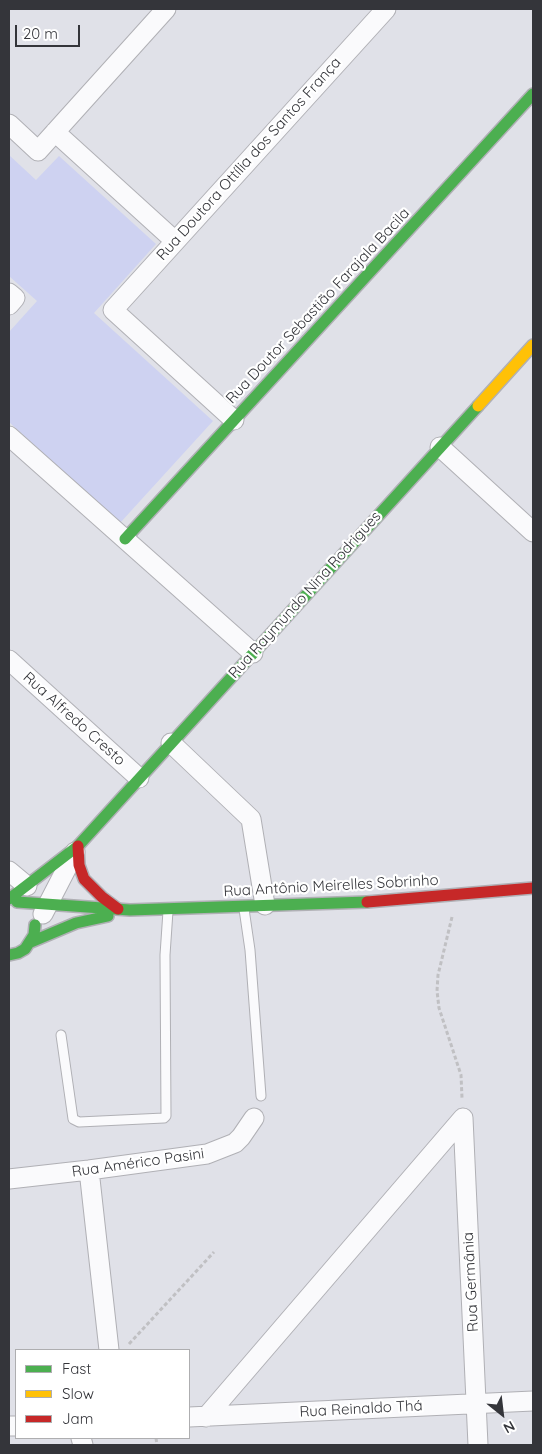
<!DOCTYPE html>
<html>
<head>
<meta charset="utf-8">
<style>
  body { margin:0 }
  #map { position:relative; width:542px; height:1454px; overflow:hidden; background:#e0e1e8; font-family:Quicksand,sans-serif }
  canvas { display:block }
  .frame { position:absolute; inset:0; border:10px solid #34353a; pointer-events:none }
  .legend { position:absolute; left:15px; top:1349px; width:175px; height:90px; box-sizing:border-box; background:#fff; border:1px solid #aeaeb0; margin:0; padding:6px 9px; list-style:none; font-size:15px; color:#34353a }
  .legend li { display:flex; align-items:center; gap:10px; height:25px }
  .legend b { width:25px; border:1px solid #aeaeb0 }
  .north { position:absolute; left:477px; top:1389px; width:50px; height:50px; -webkit-text-stroke:4px #fff; paint-order:stroke; rotate:151deg; font-size:14px; font-weight:700; line-height:20px; text-align:center; color:#34353a }
  .north::after { content:''; display:block; margin:auto; width:18px; height:22px; background:#34353a; clip-path:polygon(50% 0,100% 100%,50% 72%,0 100%) }
  .scale { position:absolute; left:15px; top:25px; width:65px; height:22px; box-sizing:border-box; border:2px solid #34353a; border-top:0; padding-left:6px; font-size:15px; line-height:18px; white-space:nowrap; color:#34353a; -webkit-text-stroke:4px #fff; paint-order:stroke }
</style>
</head>
<body>
<div id="map">
<canvas width="542" height="1454"></canvas>
<div class="frame"></div>
<ul class="legend">
<li><b style="height:6px;background:#4caf50"></b>Fast</li>
<li><b style="height:6px;background:#ffc107"></b>Slow</li>
<li><b style="height:6px;background:#c62828"></b>Jam</li>
</ul>
<div class="north">N</div>
<div class="scale">20 m</div>
</div>
<script>
const ctx = document.querySelector('canvas').getContext('2d');
ctx.lineJoin = 'round';
function fillPath(path, color) { ctx.fillStyle = color; ctx.fill(path, 'evenodd'); }
const shape = rows => new Path2D(rows.map(r => 'M' + r).join(''));
function stroke(path, color, width, dash) { ctx.strokeStyle = color; ctx.lineWidth = width; ctx.lineCap = dash ? 'butt' : 'round'; ctx.setLineDash(dash || []); ctx.stroke(path); }
function drawText(font, color, halo, rows, align = 'center') {
  ctx.font = font + ' Quicksand,sans-serif'; ctx.lineWidth = 4.5; ctx.setLineDash([]); ctx.textBaseline = 'middle'; ctx.strokeStyle = halo; ctx.fillStyle = color; for (const [text, x, y, turn = 0] of rows) {
    ctx.save(); ctx.translate(x, y); ctx.rotate((+turn || 0) * Math.PI / 180); ctx.textAlign = isNaN(turn) ? turn : align; if (halo) ctx.strokeText(text, 0, 0); ctx.fillText(text, 0, 0); ctx.restore();
  }
}
const green = shape([
  [9,155,36,180,59,156,156,244,94,313,213,421,120,523,9,422,9,332,37,301,9,276]
]);
const path = shape([
  [452,917,438,975,437,991,439,1008,461,1075,462,1098],
  [129,1344,214,1252],
  [156,1438,157,1445]
]);
const lane = shape([
  [244,909,250,950,261,1096],
  [61,1035,73,1119,79,1122,164,1118,166,1116,165,955,168,911]
]);
const street = shape([
  [9,124,38,151,166,9],
  [55,132,175,241],
  [9,293,15,298,9,305],
  [234,420,113,310,386,9],
  [9,436,253,653],
  [440,447,533,532],
  [9,660,139,778],
  [171,743,251,819,265,905],
  [9,871,27,886],
  [43,914,75,852],
  [463,1118,478,1445],
  [89,1170,109,1350],
  [9,1179,89,1170,207,1154,235,1143,241,1137,254,1118],
  [189,1417,533,1401],
  [206,1417,463,1118],
  [9,1426,16,1426],
  [81,1438,83,1445]
]);
const fast = shape([
  [125,539,533,94],
  [9,899,78,846,478,406],
  [17,902,130,910,367,902],
  [31,942,76,923,108,916],
  [9,955,18,953,25,949,34,935,35,925]
]);
const slow = shape([
  [478,406,533,345]
]);
const jam = shape([
  [78,846,79,865,84,879,102,897,118,909],
  [367,902,533,888]
]);
const streetNames = [
  ["Rua Doutora Ottília dos Santos França",249,159,-48],
  ["Rua Doutor Sebastião Farajala Bacila",318,306,-47],
  ["Rua Raymundo Nina Rodrigues",305,595,-48],
  ["Rua Alfredo Cresto",74,719,42],
  ["Rua Antônio Meirelles Sobrinho",331,886,-3],
  ["Rua Américo Pasini",138,1163,-8],
  ["Rua Germânia",471,1282,-93],
  ["Rua Reinaldo Thá",361,1409,-3]
];
fillPath(green, '#ced2f1');
stroke(lane, '#b0b0b5', 11);
stroke(street, '#b0b0b5', 21);
stroke(fast, '#b0b0b5', 14);
stroke(slow, '#b0b0b5', 14);
stroke(jam, '#b0b0b5', 14);
stroke(path, '#c0c0c3', 3, [4, 2.5]);
stroke(lane, '#fafafc', 9);
stroke(street, '#fafafc', 19);
stroke(fast, '#4caf50', 11);
stroke(slow, '#ffc107', 11);
stroke(jam, '#c62828', 11);
drawText('15px', '#34353a', '#fff', streetNames);
</script>
</body>
</html>
